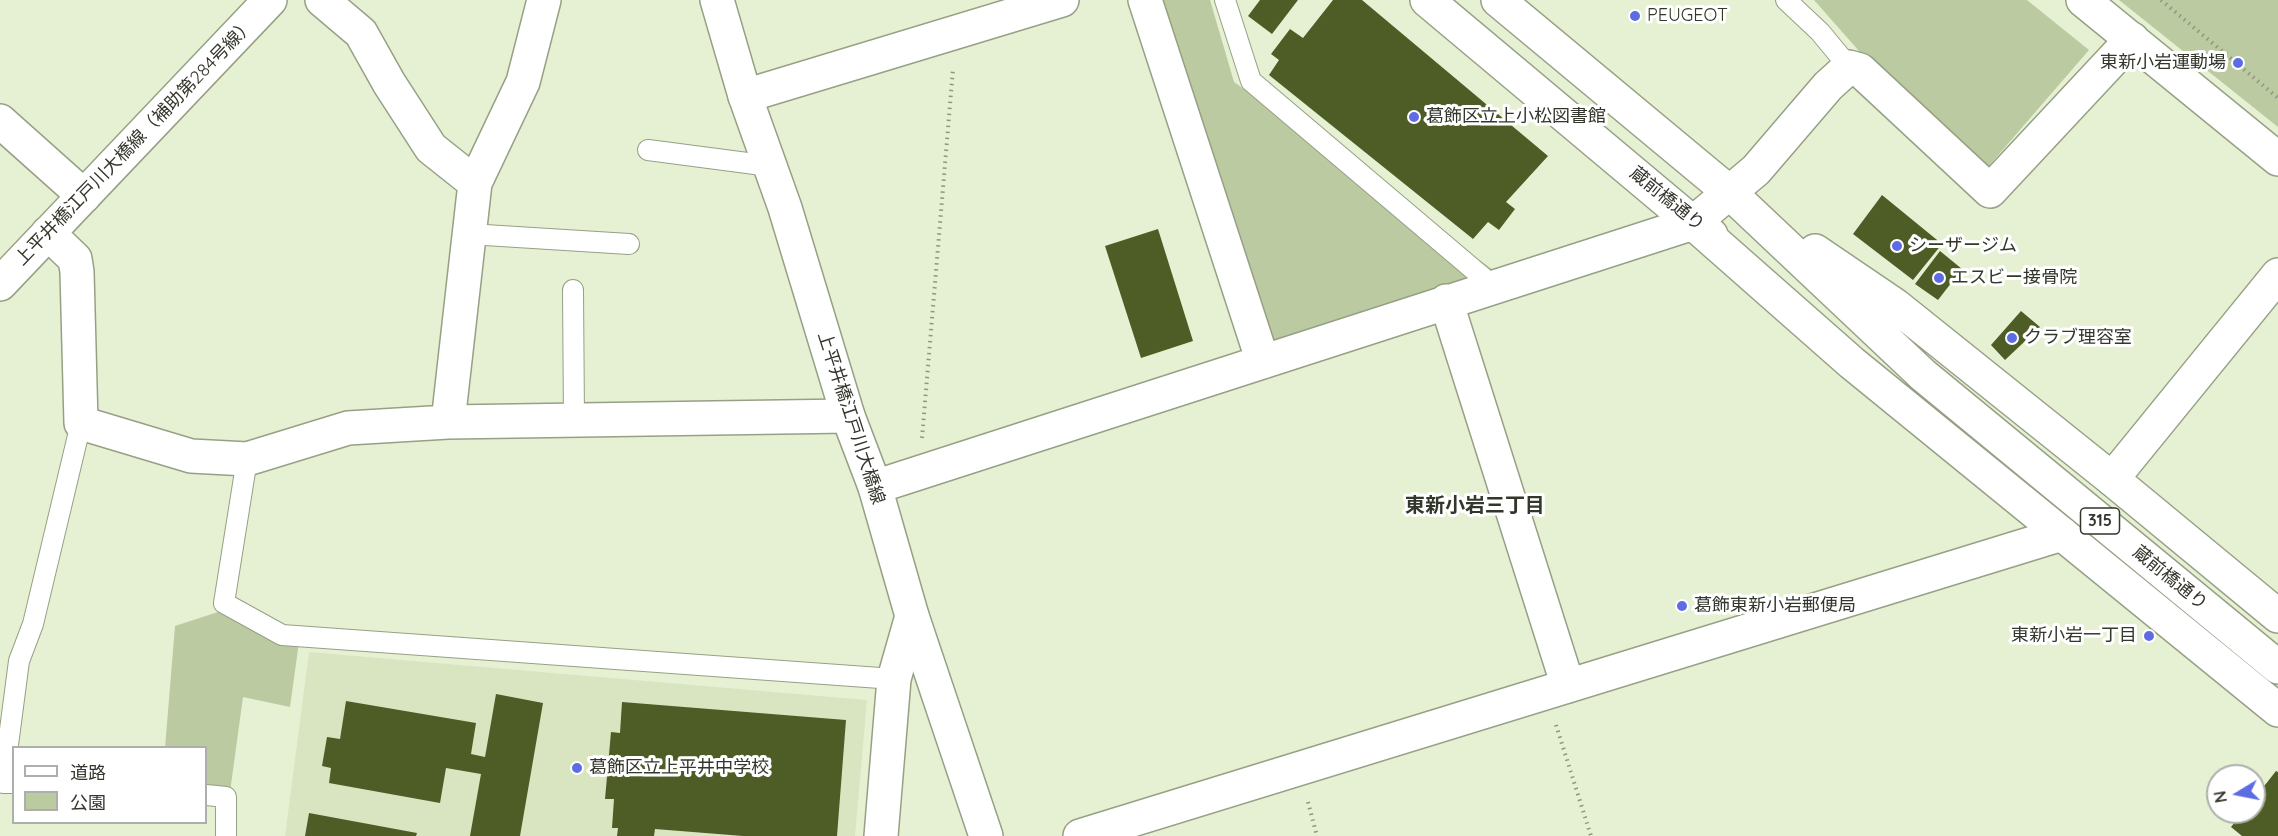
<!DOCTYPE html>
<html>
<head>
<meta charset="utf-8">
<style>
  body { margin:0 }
  #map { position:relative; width:2278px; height:836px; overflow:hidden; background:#e6f1d4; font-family:Quicksand,"Noto Sans JP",sans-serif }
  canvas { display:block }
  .legend { position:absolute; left:12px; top:746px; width:195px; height:78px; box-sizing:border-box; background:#fff; border:2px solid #adafaa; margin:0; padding:8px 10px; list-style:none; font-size:18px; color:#32362b }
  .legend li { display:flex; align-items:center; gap:12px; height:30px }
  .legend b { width:30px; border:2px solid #adafaa }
  .north { position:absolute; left:2206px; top:764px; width:60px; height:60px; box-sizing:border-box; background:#fff; border:2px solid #adafaa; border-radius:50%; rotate:260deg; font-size:16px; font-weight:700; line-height:24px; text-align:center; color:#32362b }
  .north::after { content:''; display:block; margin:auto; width:21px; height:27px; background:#5e6ce4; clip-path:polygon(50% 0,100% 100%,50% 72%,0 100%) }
</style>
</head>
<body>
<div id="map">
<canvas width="2278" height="836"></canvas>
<ul class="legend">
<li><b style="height:8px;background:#fff"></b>道路</li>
<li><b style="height:16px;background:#bbcaa1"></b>公園</li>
</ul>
<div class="north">N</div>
</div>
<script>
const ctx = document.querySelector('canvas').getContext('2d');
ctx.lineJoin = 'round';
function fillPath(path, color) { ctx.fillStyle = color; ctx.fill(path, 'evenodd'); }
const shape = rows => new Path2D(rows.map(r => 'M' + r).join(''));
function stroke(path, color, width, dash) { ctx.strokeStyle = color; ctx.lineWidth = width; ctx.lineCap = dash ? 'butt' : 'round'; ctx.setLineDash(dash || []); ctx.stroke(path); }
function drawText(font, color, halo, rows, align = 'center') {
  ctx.font = font + ' Quicksand,"Noto Sans JP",sans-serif'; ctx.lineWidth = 6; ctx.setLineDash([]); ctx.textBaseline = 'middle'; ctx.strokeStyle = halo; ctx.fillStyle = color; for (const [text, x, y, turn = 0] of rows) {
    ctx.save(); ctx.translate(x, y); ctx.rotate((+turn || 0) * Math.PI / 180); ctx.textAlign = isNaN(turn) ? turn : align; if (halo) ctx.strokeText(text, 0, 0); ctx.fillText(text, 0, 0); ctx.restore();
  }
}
const built = shape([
  [309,652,867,700,855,836,285,836]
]);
const green = shape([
  [1159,0,1210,0,1234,82,1496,272,1265,357],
  [1814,0,2027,0,2089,50,1987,168,1874,68],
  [2119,0,2278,0,2278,127],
  [224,610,299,642,290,707,243,697,230,792,206,790,206,748,165,748,175,626]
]);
const building = shape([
  [1260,0,1298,0,1272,34,1248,16],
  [1333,0,1362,0,1548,156,1506,202,1515,209,1499,230,1488,222,1473,239,1269,75,1279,60,1271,54,1290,29,1303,38],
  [1882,195,1942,244,1913,280,1853,234],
  [1158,229,1193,341,1141,358,1105,246],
  [1940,251,1962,269,1938,300,1915,284],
  [2021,311,2040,327,2005,360,1991,345],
  [496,694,543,703,520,836,470,836,481,774,446,768,440,803,329,783,331,768,322,766,327,737,340,739,346,701,476,723,471,754,485,757],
  [622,702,846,720,837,836,743,836,655,829,654,836,617,836,618,828,612,828,614,799,605,799,611,732,620,733],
  [2276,771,2278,772,2278,836,2242,836,2231,827,2243,812,2254,812,2254,799],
  [309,813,417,833,416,836,305,836]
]);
const path = shape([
  [2161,0,2278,98],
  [922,438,953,69],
  [1556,725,1591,836],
  [1308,802,1317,836]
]);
const lane = shape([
  [1225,0,1251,81,1493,286],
  [1786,0,1820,32,1849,67],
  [648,150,770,166],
  [469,234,629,244],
  [573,290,574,420],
  [247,459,224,603,282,635,894,679],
  [14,783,3,783,19,661,33,624,81,423],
  [206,795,226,797,226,836]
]);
const street = shape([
  [322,0,361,33,389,83,431,148,475,183,523,82,544,0],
  [1145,0,1263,362],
  [745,96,1062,0],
  [0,121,84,196],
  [48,233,75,259,77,272,81,423,191,456,247,459,348,428,448,422,848,416],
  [1446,301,1568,686],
  [448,422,475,183],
  [2112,479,2278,275],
  [875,487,1693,223,1756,170,1828,86,1849,67,1860,70,1990,191,2132,39],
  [881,836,894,679,912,616],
  [1080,836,2062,534]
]);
const secondary = shape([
  [717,0,745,96,785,208,848,416,875,487,912,616,986,836],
  [2083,0,2278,159],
  [0,284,270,0]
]);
const primary = shape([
  [1427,0,1693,223,1711,235],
  [1498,0,1729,192,1923,375,2278,667],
  [1693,223,1852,363,2278,710],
  [1815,251,1896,306,2112,479,2278,616]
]);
const markers = [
  [1635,16,6,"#5e6ce4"],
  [2238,63,6,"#5e6ce4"],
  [1414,117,6,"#5e6ce4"],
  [1897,246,6,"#5e6ce4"],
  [1939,278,6,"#5e6ce4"],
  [2012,338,6,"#5e6ce4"],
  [1682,606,6,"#5e6ce4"],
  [2149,636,6,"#5e6ce4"],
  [577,768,6,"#5e6ce4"]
];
const shields = [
  [2100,521,39]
];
const shieldNames = [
  ["315",2100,521]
];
const poiNames = [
  ["PEUGEOT",1647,16],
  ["東新小岩運動場",2226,63,"right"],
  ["葛飾区立上小松図書館",1426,117],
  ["シーザージム",1909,246],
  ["エスビー接骨院",1951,278],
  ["クラブ理容室",2024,338],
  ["葛飾東新小岩郵便局",1694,606],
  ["東新小岩一丁目",2137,636,"right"],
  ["葛飾区立上平井中学校",589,768]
];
const streetNames = [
  ["上平井橋江戸川大橋線（補助第284号線）",135,142,-46],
  ["蔵前橋通り",1667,199,39],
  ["上平井橋江戸川大橋線",851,418,72],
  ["蔵前橋通り",2170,578,39]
];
const neighbourhoodNames = [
  ["東新小岩三丁目",1475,506]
];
fillPath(built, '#d9e5c1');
fillPath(green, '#bbcaa1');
fillPath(building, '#4d5d25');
stroke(lane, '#96a085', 22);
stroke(street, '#96a085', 36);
stroke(secondary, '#96a085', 36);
stroke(primary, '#96a085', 36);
stroke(path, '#8f9682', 4, [1.5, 4.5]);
stroke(lane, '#fff', 20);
stroke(street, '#fff', 33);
stroke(secondary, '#fff', 33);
stroke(primary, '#fff', 33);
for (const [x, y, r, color] of markers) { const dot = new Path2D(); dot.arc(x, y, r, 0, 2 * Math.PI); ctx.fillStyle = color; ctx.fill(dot); stroke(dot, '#fff', 2); }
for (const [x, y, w] of shields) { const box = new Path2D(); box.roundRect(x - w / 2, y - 13, w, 26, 4.5); ctx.fillStyle = '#fff'; ctx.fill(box); stroke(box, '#32362b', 1.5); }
drawText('bold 16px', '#32362b', null, shieldNames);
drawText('18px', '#32362b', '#fff', poiNames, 'left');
drawText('18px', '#32362b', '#fff', streetNames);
drawText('bold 20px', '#32362b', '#fff', neighbourhoodNames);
</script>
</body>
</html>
